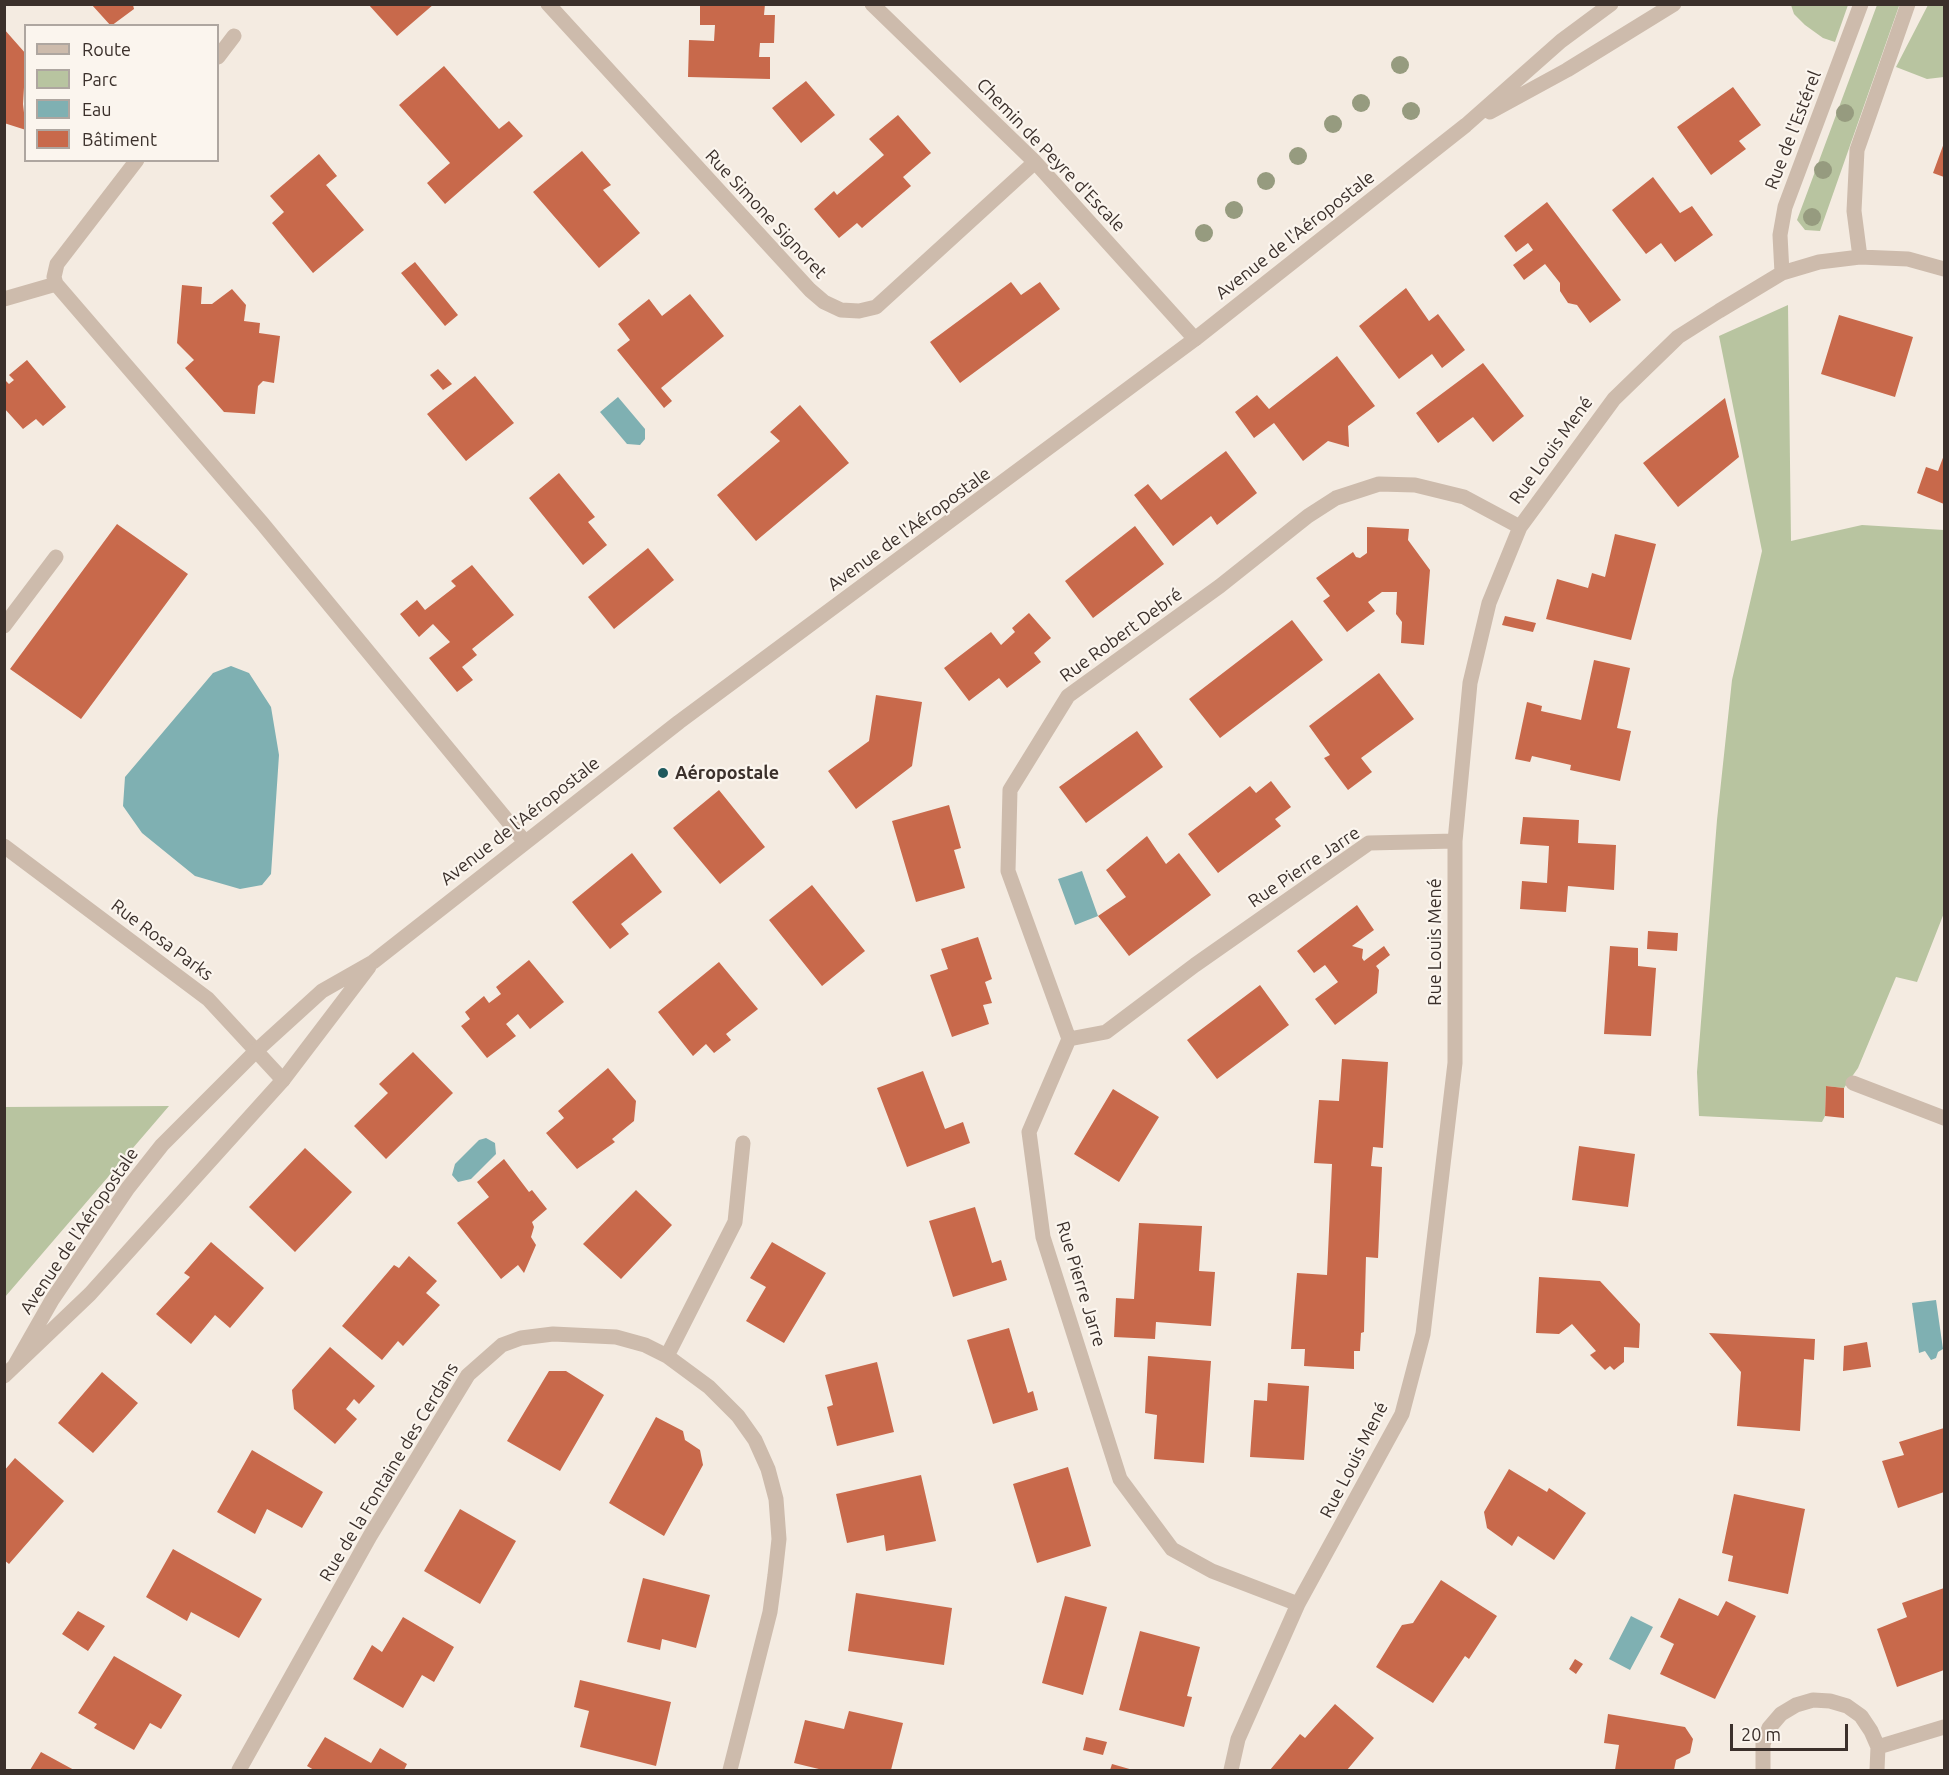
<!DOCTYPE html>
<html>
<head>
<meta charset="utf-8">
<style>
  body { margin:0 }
  #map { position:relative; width:1949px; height:1775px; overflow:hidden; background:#f4ebe1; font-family:Ubuntu,sans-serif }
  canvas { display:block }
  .frame { position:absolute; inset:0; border:6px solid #3b302b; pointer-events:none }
  .legend { position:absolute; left:24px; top:24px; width:195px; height:138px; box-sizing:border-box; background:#fbf5ee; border:2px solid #aea6a0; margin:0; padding:8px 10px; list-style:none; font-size:18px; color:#3b302b }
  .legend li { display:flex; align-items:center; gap:12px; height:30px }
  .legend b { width:30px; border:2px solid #aea6a0 }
  .scale { position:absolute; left:1730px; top:1724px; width:118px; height:27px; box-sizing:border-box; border:3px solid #3b302b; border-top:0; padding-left:8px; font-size:18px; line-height:21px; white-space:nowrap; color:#3b302b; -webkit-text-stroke:4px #fbf5ee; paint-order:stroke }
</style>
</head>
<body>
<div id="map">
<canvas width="1949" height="1775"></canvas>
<div class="frame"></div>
<ul class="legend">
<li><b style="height:8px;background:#cdbbac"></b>Route</li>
<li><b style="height:16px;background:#b8c4a0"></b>Parc</li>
<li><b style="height:16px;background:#7fb0b2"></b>Eau</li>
<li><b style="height:16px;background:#c8694b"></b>Bâtiment</li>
</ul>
<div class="scale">20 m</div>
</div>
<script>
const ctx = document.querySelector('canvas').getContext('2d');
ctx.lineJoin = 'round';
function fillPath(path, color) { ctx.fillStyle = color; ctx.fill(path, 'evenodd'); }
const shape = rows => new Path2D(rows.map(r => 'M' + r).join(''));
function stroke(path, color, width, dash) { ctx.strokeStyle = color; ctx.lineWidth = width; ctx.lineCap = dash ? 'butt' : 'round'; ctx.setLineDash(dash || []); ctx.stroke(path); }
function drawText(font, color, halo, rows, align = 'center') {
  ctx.font = font + ' Ubuntu,sans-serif'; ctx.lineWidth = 4.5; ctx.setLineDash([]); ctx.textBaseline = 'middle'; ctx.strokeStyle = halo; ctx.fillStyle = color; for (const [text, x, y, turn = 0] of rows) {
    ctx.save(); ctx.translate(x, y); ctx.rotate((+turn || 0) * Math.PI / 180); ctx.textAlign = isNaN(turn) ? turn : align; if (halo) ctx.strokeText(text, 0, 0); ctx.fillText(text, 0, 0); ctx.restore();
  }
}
const green = shape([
  [1791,5,1848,5,1835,42,1823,38,1805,25,1794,14],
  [1877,5,1899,6,1820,231,1805,230,1797,220],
  [1928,5,1944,5,1944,77,1927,79,1896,67],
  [1788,305,1791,541,1862,525,1944,530,1944,913,1917,982,1896,977,1858,1068,1844,1088,1826,1086,1825,1116,1822,1122,1699,1116,1697,1072,1717,820,1732,680,1762,551,1719,336],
  [169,1106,5,1297,5,1107]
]);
const water = shape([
  [618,397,645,429,645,439,640,445,627,444,600,412],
  [231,666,249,673,271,707,279,755,271,874,262,885,240,889,195,876,142,833,123,806,125,777,213,673],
  [1082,871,1098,916,1075,925,1058,879],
  [486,1138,495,1143,496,1154,471,1179,458,1182,452,1175,455,1164,479,1140],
  [1936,1300,1943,1349,1938,1352,1936,1358,1931,1360,1925,1351,1919,1353,1912,1303],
  [1631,1616,1653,1627,1630,1670,1609,1659]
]);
const building = shape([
  [368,4,434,4,397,36],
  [700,4,765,4,764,15,775,15,774,43,760,43,759,57,770,57,770,79,688,77,689,40,714,41,715,25,700,25],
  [92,5,133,5,134,9,111,26],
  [4,29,26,54,23,104,26,130,4,123],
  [444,66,499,129,509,121,523,136,445,204,427,183,450,163,399,105],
  [806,81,835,115,801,143,772,108],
  [1733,87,1761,125,1739,141,1746,149,1711,175,1677,127],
  [898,115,931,153,903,177,911,186,862,228,857,223,839,238,814,209,834,191,837,195,884,155,869,139],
  [1944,143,1944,177,1933,173],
  [582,151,611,185,603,190,640,233,599,268,533,192],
  [319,154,337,176,326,185,364,230,313,273,272,223,284,212,270,196],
  [1653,177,1680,213,1692,206,1713,235,1675,262,1661,243,1646,254,1612,210],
  [1547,202,1621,300,1590,323,1577,305,1568,303,1560,291,1560,283,1545,264,1524,280,1513,265,1533,250,1528,243,1516,252,1504,236],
  [415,262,458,315,445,326,401,273],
  [1011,282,1021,295,1040,282,1060,309,960,383,930,342],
  [182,285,202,287,201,304,212,304,232,289,246,305,244,321,260,323,259,333,280,336,274,383,263,381,258,386,255,414,224,412,185,368,194,360,177,343],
  [1406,288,1429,321,1438,314,1465,350,1442,368,1432,354,1399,379,1359,326],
  [690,294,724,336,661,388,672,401,664,408,617,350,630,340,618,324,649,299,662,316],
  [1839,315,1913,337,1895,397,1821,374],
  [1337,356,1375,406,1348,426,1349,447,1328,441,1303,461,1274,423,1254,438,1235,412,1257,395,1269,409],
  [27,360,66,407,43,426,36,419,23,429,4,408,4,379,9,384,14,380,9,375],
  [1483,363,1524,416,1493,442,1473,417,1438,443,1416,413],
  [438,369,452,384,443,390,430,375],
  [475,376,514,423,466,461,427,414],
  [1725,398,1739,457,1678,507,1643,463],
  [800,405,849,463,756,541,717,495,780,441,770,432],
  [1226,451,1257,493,1217,525,1211,516,1173,546,1134,495,1148,484,1161,500],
  [1944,455,1944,504,1917,493,1926,467,1938,471],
  [559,473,595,517,588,522,607,545,583,565,529,498],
  [117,524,188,574,81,719,10,669],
  [1135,526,1164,564,1093,618,1065,581],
  [1367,527,1409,529,1408,540,1430,570,1424,645,1401,643,1402,622,1396,614,1397,592,1382,592,1368,602,1375,611,1347,632,1323,601,1330,596,1316,578,1353,552,1356,557,1360,558,1367,553],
  [1615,534,1656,544,1631,640,1546,619,1557,579,1588,588,1592,573,1605,577],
  [648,548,674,580,614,629,588,597],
  [472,565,514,615,472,649,477,655,462,667,473,680,457,692,429,658,450,642,433,624,419,637,400,614,417,600,425,610,456,586,451,581],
  [1029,613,1051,638,1034,653,1041,662,1007,688,999,678,969,701,944,668,991,632,1001,645,1015,632,1012,628],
  [1505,616,1536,623,1533,632,1502,625],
  [1292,620,1323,660,1220,738,1189,699],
  [1594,660,1630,668,1617,728,1631,731,1620,781,1570,770,1571,765,1532,756,1530,762,1515,759,1527,702,1542,706,1541,711,1581,720],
  [1379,673,1414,719,1361,758,1372,772,1348,790,1324,758,1330,755,1309,726],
  [876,695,922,702,912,766,856,809,828,771,869,741],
  [1137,731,1163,767,1086,823,1059,787],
  [1271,781,1291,807,1275,819,1281,826,1218,873,1188,834,1250,786,1256,793],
  [719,790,765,847,720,884,673,828],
  [949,805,961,848,954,850,965,888,916,902,892,821],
  [1523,817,1579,820,1578,843,1616,845,1614,890,1568,886,1566,912,1520,909,1522,881,1547,883,1549,846,1520,844],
  [1147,836,1166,864,1179,853,1211,895,1129,956,1098,916,1126,897,1106,870],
  [632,853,662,892,621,924,629,934,610,949,572,902],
  [812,885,865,951,822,986,769,920],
  [1357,905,1374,930,1352,946,1363,949,1362,958,1364,961,1384,946,1390,955,1376,966,1379,970,1377,993,1335,1025,1315,999,1338,982,1325,965,1314,973,1297,951],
  [1648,931,1678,933,1677,951,1647,949],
  [978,937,992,979,985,982,992,1003,983,1005,989,1024,952,1037,930,975,948,969,941,949],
  [1610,946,1638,948,1638,966,1656,968,1651,1036,1604,1034],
  [529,960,564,1002,530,1029,518,1014,506,1024,516,1036,487,1058,461,1026,470,1019,465,1012,484,996,489,1003,501,994,496,987],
  [719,962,758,1009,726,1034,731,1040,714,1053,706,1044,693,1056,658,1012],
  [1260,985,1289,1025,1217,1079,1187,1040],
  [413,1052,453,1093,386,1159,354,1126,388,1093,379,1084],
  [1342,1059,1388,1062,1383,1148,1373,1147,1371,1166,1382,1167,1378,1258,1366,1257,1364,1332,1361,1333,1360,1351,1354,1351,1354,1369,1304,1366,1305,1349,1291,1349,1297,1273,1327,1275,1332,1164,1314,1163,1319,1100,1339,1101],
  [608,1068,636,1101,634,1121,612,1139,615,1142,577,1169,546,1133,564,1118,558,1111],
  [923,1071,945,1129,963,1122,970,1143,907,1167,877,1088],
  [1826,1086,1844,1088,1844,1118,1825,1116],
  [1113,1089,1159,1117,1119,1182,1074,1154],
  [1579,1146,1635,1154,1628,1207,1572,1200],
  [305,1148,352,1192,295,1252,249,1207],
  [504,1159,529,1192,532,1190,547,1209,532,1222,534,1227,531,1237,536,1245,524,1273,518,1265,501,1279,457,1223,489,1197,477,1182],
  [636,1190,672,1225,621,1279,583,1244],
  [975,1207,992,1263,1001,1260,1007,1280,953,1297,929,1221],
  [1139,1223,1202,1226,1199,1271,1215,1272,1211,1326,1156,1322,1155,1339,1114,1337,1116,1298,1134,1299],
  [211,1242,264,1288,230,1328,215,1315,191,1344,156,1314,190,1277,184,1273],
  [772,1242,826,1273,784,1343,746,1321,766,1287,750,1278],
  [409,1256,437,1281,426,1293,440,1305,403,1346,398,1341,382,1360,342,1326,394,1265,399,1268],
  [1539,1277,1600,1281,1640,1324,1639,1348,1624,1347,1624,1362,1614,1370,1610,1366,1605,1370,1590,1355,1596,1351,1572,1324,1559,1334,1536,1333],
  [1009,1328,1028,1393,1033,1391,1038,1410,993,1424,967,1340],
  [1709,1333,1815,1339,1814,1360,1804,1359,1800,1431,1737,1426,1741,1372],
  [1867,1342,1871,1367,1843,1371,1844,1346],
  [330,1347,375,1386,359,1404,354,1399,346,1409,357,1419,335,1444,294,1409,292,1390],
  [1148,1356,1211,1361,1204,1463,1154,1459,1157,1415,1145,1413],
  [877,1362,894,1432,837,1446,827,1407,833,1405,825,1375],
  [549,1371,566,1371,604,1395,560,1471,507,1441],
  [102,1372,138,1403,93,1453,58,1423],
  [1268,1383,1309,1386,1304,1460,1250,1457,1254,1400,1267,1401],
  [656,1417,683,1431,685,1440,700,1450,703,1465,664,1536,609,1503],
  [1944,1428,1944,1492,1898,1508,1882,1461,1904,1455,1899,1442],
  [252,1450,323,1492,302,1528,267,1509,255,1534,217,1512],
  [15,1458,64,1501,9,1564,4,1560,4,1471],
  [1068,1467,1091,1546,1037,1563,1013,1484],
  [1509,1469,1547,1492,1549,1488,1586,1513,1554,1560,1518,1536,1512,1546,1487,1528,1484,1512],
  [921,1475,936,1541,886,1551,884,1535,847,1543,836,1494],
  [1734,1494,1805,1509,1788,1594,1728,1581,1733,1556,1722,1553],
  [460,1509,516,1541,480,1604,424,1571],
  [173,1549,262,1599,239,1638,191,1612,187,1621,146,1597],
  [643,1578,710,1595,696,1648,662,1639,660,1650,627,1642],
  [1441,1580,1497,1616,1469,1659,1465,1656,1433,1703,1376,1667,1402,1625,1413,1623],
  [1944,1588,1944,1670,1897,1687,1877,1629,1907,1617,1902,1603],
  [856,1593,952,1608,944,1665,848,1651],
  [1065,1596,1107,1607,1083,1695,1042,1683],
  [1679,1598,1718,1616,1726,1601,1756,1616,1715,1699,1660,1674,1674,1644,1660,1637],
  [78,1611,105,1626,88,1651,62,1634],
  [403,1617,454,1647,434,1682,422,1675,403,1708,353,1679,372,1645,382,1652],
  [1140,1631,1200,1647,1187,1696,1192,1697,1184,1727,1119,1710],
  [114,1656,182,1695,161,1729,150,1723,134,1750,94,1728,97,1724,78,1713],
  [1575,1659,1583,1664,1576,1674,1569,1669],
  [580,1680,671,1702,656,1766,580,1747,589,1711,574,1707],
  [1335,1704,1374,1738,1347,1770,1270,1770,1300,1734,1305,1738],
  [849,1711,903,1723,891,1770,823,1770,794,1763,805,1720,844,1729],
  [1608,1714,1685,1727,1693,1739,1690,1753,1676,1760,1674,1770,1615,1770,1619,1745,1604,1743],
  [325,1737,371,1763,380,1748,407,1764,404,1770,314,1770,307,1766],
  [1086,1737,1107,1742,1103,1755,1083,1750],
  [41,1752,74,1770,30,1770],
  [1112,1764,1133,1770,1110,1770]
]);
const service = shape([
  [4,626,56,557]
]);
const minor = shape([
  [548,4,810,290,824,302,841,310,859,311,876,307,1035,162],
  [872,4,1035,162,1195,339],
  [218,57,234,36],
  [137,160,57,264,54,277,56,284,262,523,525,842],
  [1860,257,1854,211,1857,150,1908,4],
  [1782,273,1780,235,1785,207,1861,4],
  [4,299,56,284],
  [4,846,208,999,283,1080],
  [1069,1039,1008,871,1010,790,1068,696,1220,586,1308,516,1336,498,1379,484,1415,485,1464,497,1520,527],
  [1853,1083,1944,1118],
  [667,1356,735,1222,743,1143],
  [1298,1604,1212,1571,1172,1549,1120,1479,1043,1237,1029,1132,1069,1039,1106,1032,1195,965,1369,843,1455,841],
  [1878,1747,1944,1727],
  [239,1770,370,1536,468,1375,502,1345,521,1338,553,1334,616,1337,645,1345,667,1356,709,1387,738,1416,755,1440,768,1469,776,1499,779,1539,775,1575,770,1612,730,1770],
  [1231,1770,1238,1739,1298,1604,1402,1414,1423,1334,1455,1063,1455,841,1470,683,1489,603,1520,527,1614,399,1678,337,1719,311,1782,273,1819,262,1860,257,1908,259,1944,269],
  [1763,1770,1763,1744,1769,1728,1781,1714,1796,1705,1813,1700,1830,1701,1847,1706,1861,1716,1871,1731,1878,1747,1877,1770]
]);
const tertiary = shape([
  [1490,112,1567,70,1674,4],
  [15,1365,52,1300,128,1188,162,1145,256,1051,322,991,373,962,679,722,1195,339,1466,125,1561,41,1611,4],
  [4,1376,90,1294,283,1080,369,967]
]);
const trees = [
  [1400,65],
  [1361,103],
  [1411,111],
  [1845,113],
  [1333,124],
  [1298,156],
  [1823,170],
  [1266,181],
  [1234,210],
  [1812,217],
  [1204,233]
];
const markers = [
  [663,773,6,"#1f5a5e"]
];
const streetNames = [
  ["Rue de l'Estérel",1793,130,-69],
  ["Chemin de Peyre d'Escale",1051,155,46],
  ["Rue Simone Signoret",766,214,47],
  ["Avenue de l'Aéropostale",1295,235,-38],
  ["Rue Louis Mené",1551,450,-54],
  ["Avenue de l'Aéropostale",909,529,-36],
  ["Rue Robert Debré",1121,635,-36],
  ["Avenue de l'Aéropostale",520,821,-38],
  ["Rue Pierre Jarre",1304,867,-34],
  ["Rue Rosa Parks",162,940,37],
  ["Rue Louis Mené",1435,942,-90],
  ["Avenue de l'Aéropostale",79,1231,-56],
  ["Rue Pierre Jarre",1081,1284,73],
  ["Rue Louis Mené",1354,1460,-63],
  ["Rue de la Fontaine des Cerdans",389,1472,-59]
];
const poiNames = [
  ["Aéropostale",675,773]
];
fillPath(green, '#b8c4a0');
fillPath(water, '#7fb0b2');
fillPath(building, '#c8694b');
stroke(service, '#cdbbac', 15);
stroke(minor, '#cdbbac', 15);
stroke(tertiary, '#cdbbac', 15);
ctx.fillStyle = '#969b7f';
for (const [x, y] of trees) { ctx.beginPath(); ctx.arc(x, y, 9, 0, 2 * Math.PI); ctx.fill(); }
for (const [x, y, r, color] of markers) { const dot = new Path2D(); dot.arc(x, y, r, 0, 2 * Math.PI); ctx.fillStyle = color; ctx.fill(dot); stroke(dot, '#fbf5ee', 2); }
drawText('18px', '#3b302b', '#fbf5ee', streetNames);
drawText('bold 18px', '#3b302b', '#fbf5ee', poiNames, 'left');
</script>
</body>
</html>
